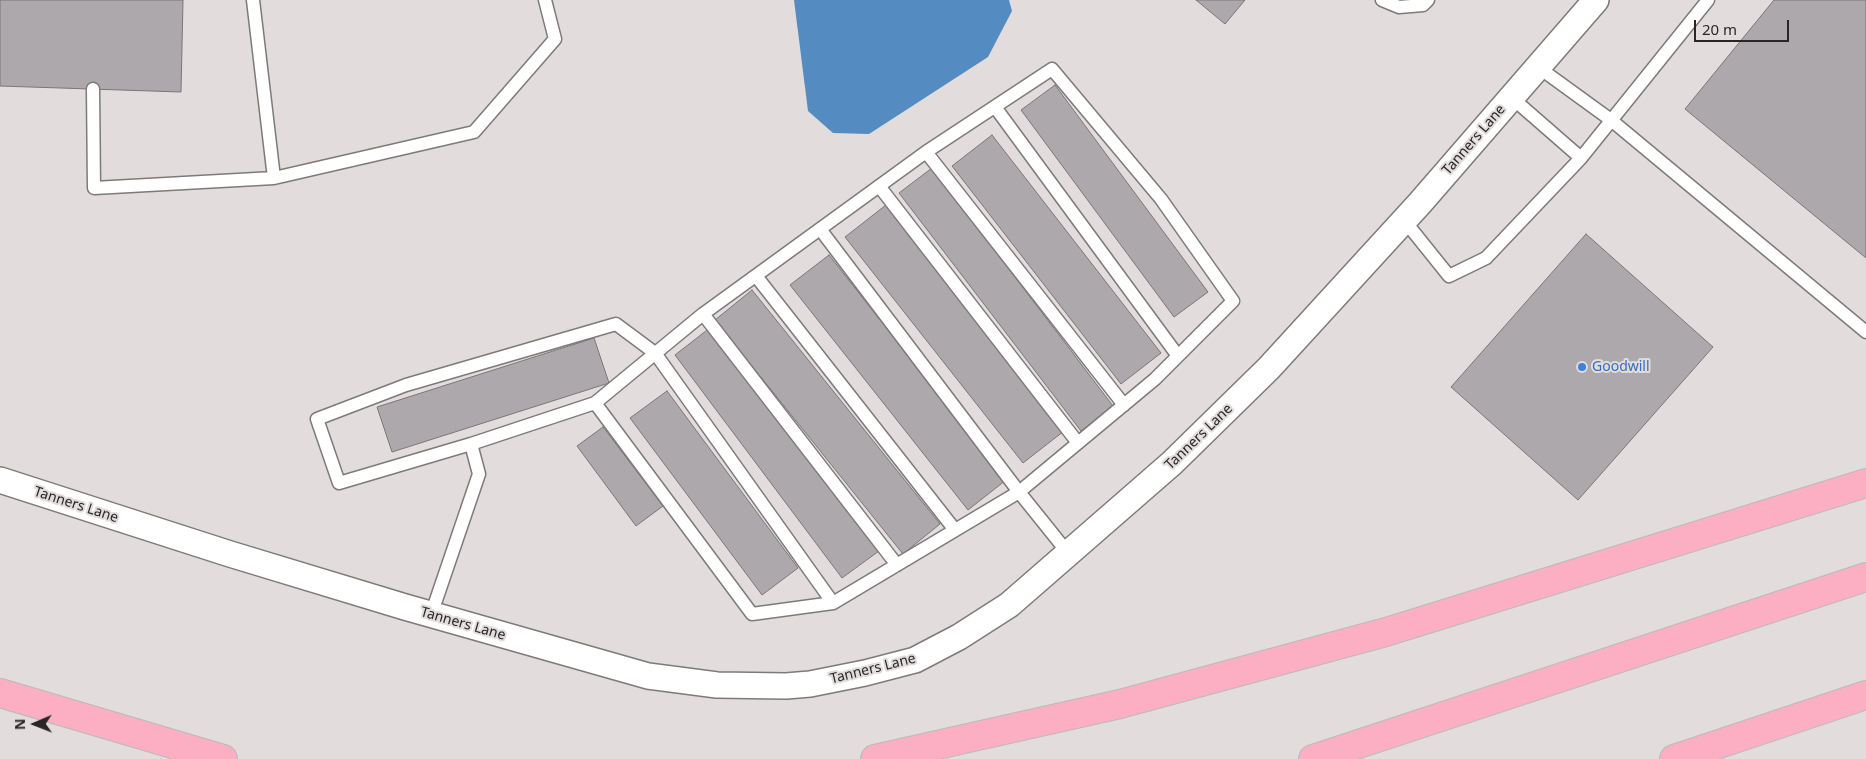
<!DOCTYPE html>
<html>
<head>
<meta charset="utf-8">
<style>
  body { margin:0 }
  #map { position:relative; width:1866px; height:759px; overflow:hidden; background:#e2dddc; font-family:"Noto Sans",sans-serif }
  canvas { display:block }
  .north { position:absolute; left:10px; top:699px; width:50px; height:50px; -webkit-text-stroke:4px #e2dddc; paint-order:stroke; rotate:269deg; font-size:14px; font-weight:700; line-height:20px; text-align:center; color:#282726 }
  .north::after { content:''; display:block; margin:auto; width:18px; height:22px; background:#282726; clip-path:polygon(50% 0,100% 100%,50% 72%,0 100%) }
  .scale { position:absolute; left:1694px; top:20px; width:95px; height:22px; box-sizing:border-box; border:2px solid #282726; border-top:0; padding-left:6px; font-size:15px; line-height:18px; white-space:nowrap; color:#282726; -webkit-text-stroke:4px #e2dddc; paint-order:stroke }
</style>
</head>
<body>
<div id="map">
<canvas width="1866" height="759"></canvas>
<div class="north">N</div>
<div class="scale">20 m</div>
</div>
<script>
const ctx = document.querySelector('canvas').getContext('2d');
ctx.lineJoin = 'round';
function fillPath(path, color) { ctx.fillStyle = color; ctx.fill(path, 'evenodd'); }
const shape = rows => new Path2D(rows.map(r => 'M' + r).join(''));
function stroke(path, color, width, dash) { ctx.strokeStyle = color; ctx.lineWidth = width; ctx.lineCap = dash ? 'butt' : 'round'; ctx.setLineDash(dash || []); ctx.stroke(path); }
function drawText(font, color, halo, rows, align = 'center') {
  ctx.font = font + ' "Noto Sans",sans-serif'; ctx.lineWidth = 4; ctx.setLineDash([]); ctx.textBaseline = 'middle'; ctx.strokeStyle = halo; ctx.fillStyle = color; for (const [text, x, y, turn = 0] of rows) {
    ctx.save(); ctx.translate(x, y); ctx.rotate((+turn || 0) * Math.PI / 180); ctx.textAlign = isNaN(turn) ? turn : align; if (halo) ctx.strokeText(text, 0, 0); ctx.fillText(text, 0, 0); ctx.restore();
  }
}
const water = shape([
  [794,0,1009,0,1012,11,988,57,869,134,833,133,808,111]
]);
const building = shape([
  [0,0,183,0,181,92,0,86,0,0],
  [1196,0,1245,0,1225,24,1196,0],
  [1774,0,1866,0,1866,258,1685,109,1774,0],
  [1055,85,1208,292,1174,317,1021,110,1055,85],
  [992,135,1161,353,1121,384,952,166,992,135],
  [932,168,1113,406,1081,431,899,193,932,168],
  [886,205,1064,431,1023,463,845,237,886,205],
  [1586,234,1713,347,1578,500,1451,387,1586,234],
  [829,255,1006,480,968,510,790,285,829,255],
  [752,290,940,524,903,554,715,320,752,290],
  [711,327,879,551,842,578,675,355,711,327],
  [594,338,609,383,392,452,377,407,594,338],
  [667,391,798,568,762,595,630,418,667,391],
  [603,427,663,506,636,526,577,446,603,427]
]);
const lane = shape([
  [253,0,274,178,474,132,555,39,545,0],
  [1382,0,1399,7,1423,5,1428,0],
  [1538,67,1611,120,1866,332],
  [93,89,94,188,274,178],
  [995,107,1178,356],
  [926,152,1124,405],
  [1581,158,1708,0],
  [879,186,1078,443],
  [1404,220,1449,276,1486,258,1581,158,1511,97],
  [756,276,955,530],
  [703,314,897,565],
  [595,403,752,614,833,603,1019,492,1068,553],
  [471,444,595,403,703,314,926,152,1052,69,1161,199,1233,301,1155,379,1019,492,820,229],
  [431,615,479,474,471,444,339,483,317,419,406,385,616,324,655,353,833,603]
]);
const street = shape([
  [0,480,230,554,405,607,648,676,717,685,786,686,810,684,865,673,915,660,959,637,1009,605,1172,463,1269,368,1420,203,1596,0]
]);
const highway = shape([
  [0,693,223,759],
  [875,759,1120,704,1386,632,1866,483],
  [1313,759,1866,577],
  [1674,759,1866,695]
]);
const markers = [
  [1582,367,5,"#3f7fe0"]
];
const streetNames = [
  ["Tanners Lane",1474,140,-49],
  ["Tanners Lane",1199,437,-44],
  ["Tanners Lane",76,505,18],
  ["Tanners Lane",463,624,16],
  ["Tanners Lane",873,669,-14]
];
const shopNames = [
  ["Goodwill",1592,367]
];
fillPath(water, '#548bc1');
fillPath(building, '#aca8ac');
stroke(building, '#797679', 1);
stroke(lane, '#7e7a78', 15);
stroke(street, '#7e7a78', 28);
stroke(highway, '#bababa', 30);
stroke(lane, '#fff', 12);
stroke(street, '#fff', 25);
stroke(highway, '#fcafc2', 28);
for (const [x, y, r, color] of markers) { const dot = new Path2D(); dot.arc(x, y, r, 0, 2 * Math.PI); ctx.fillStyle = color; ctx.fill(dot); stroke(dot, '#e2dddc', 2); }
drawText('14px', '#282726', '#e2dddc', streetNames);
drawText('14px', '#366cbe', '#e2dddc', shopNames, 'left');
</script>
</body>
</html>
